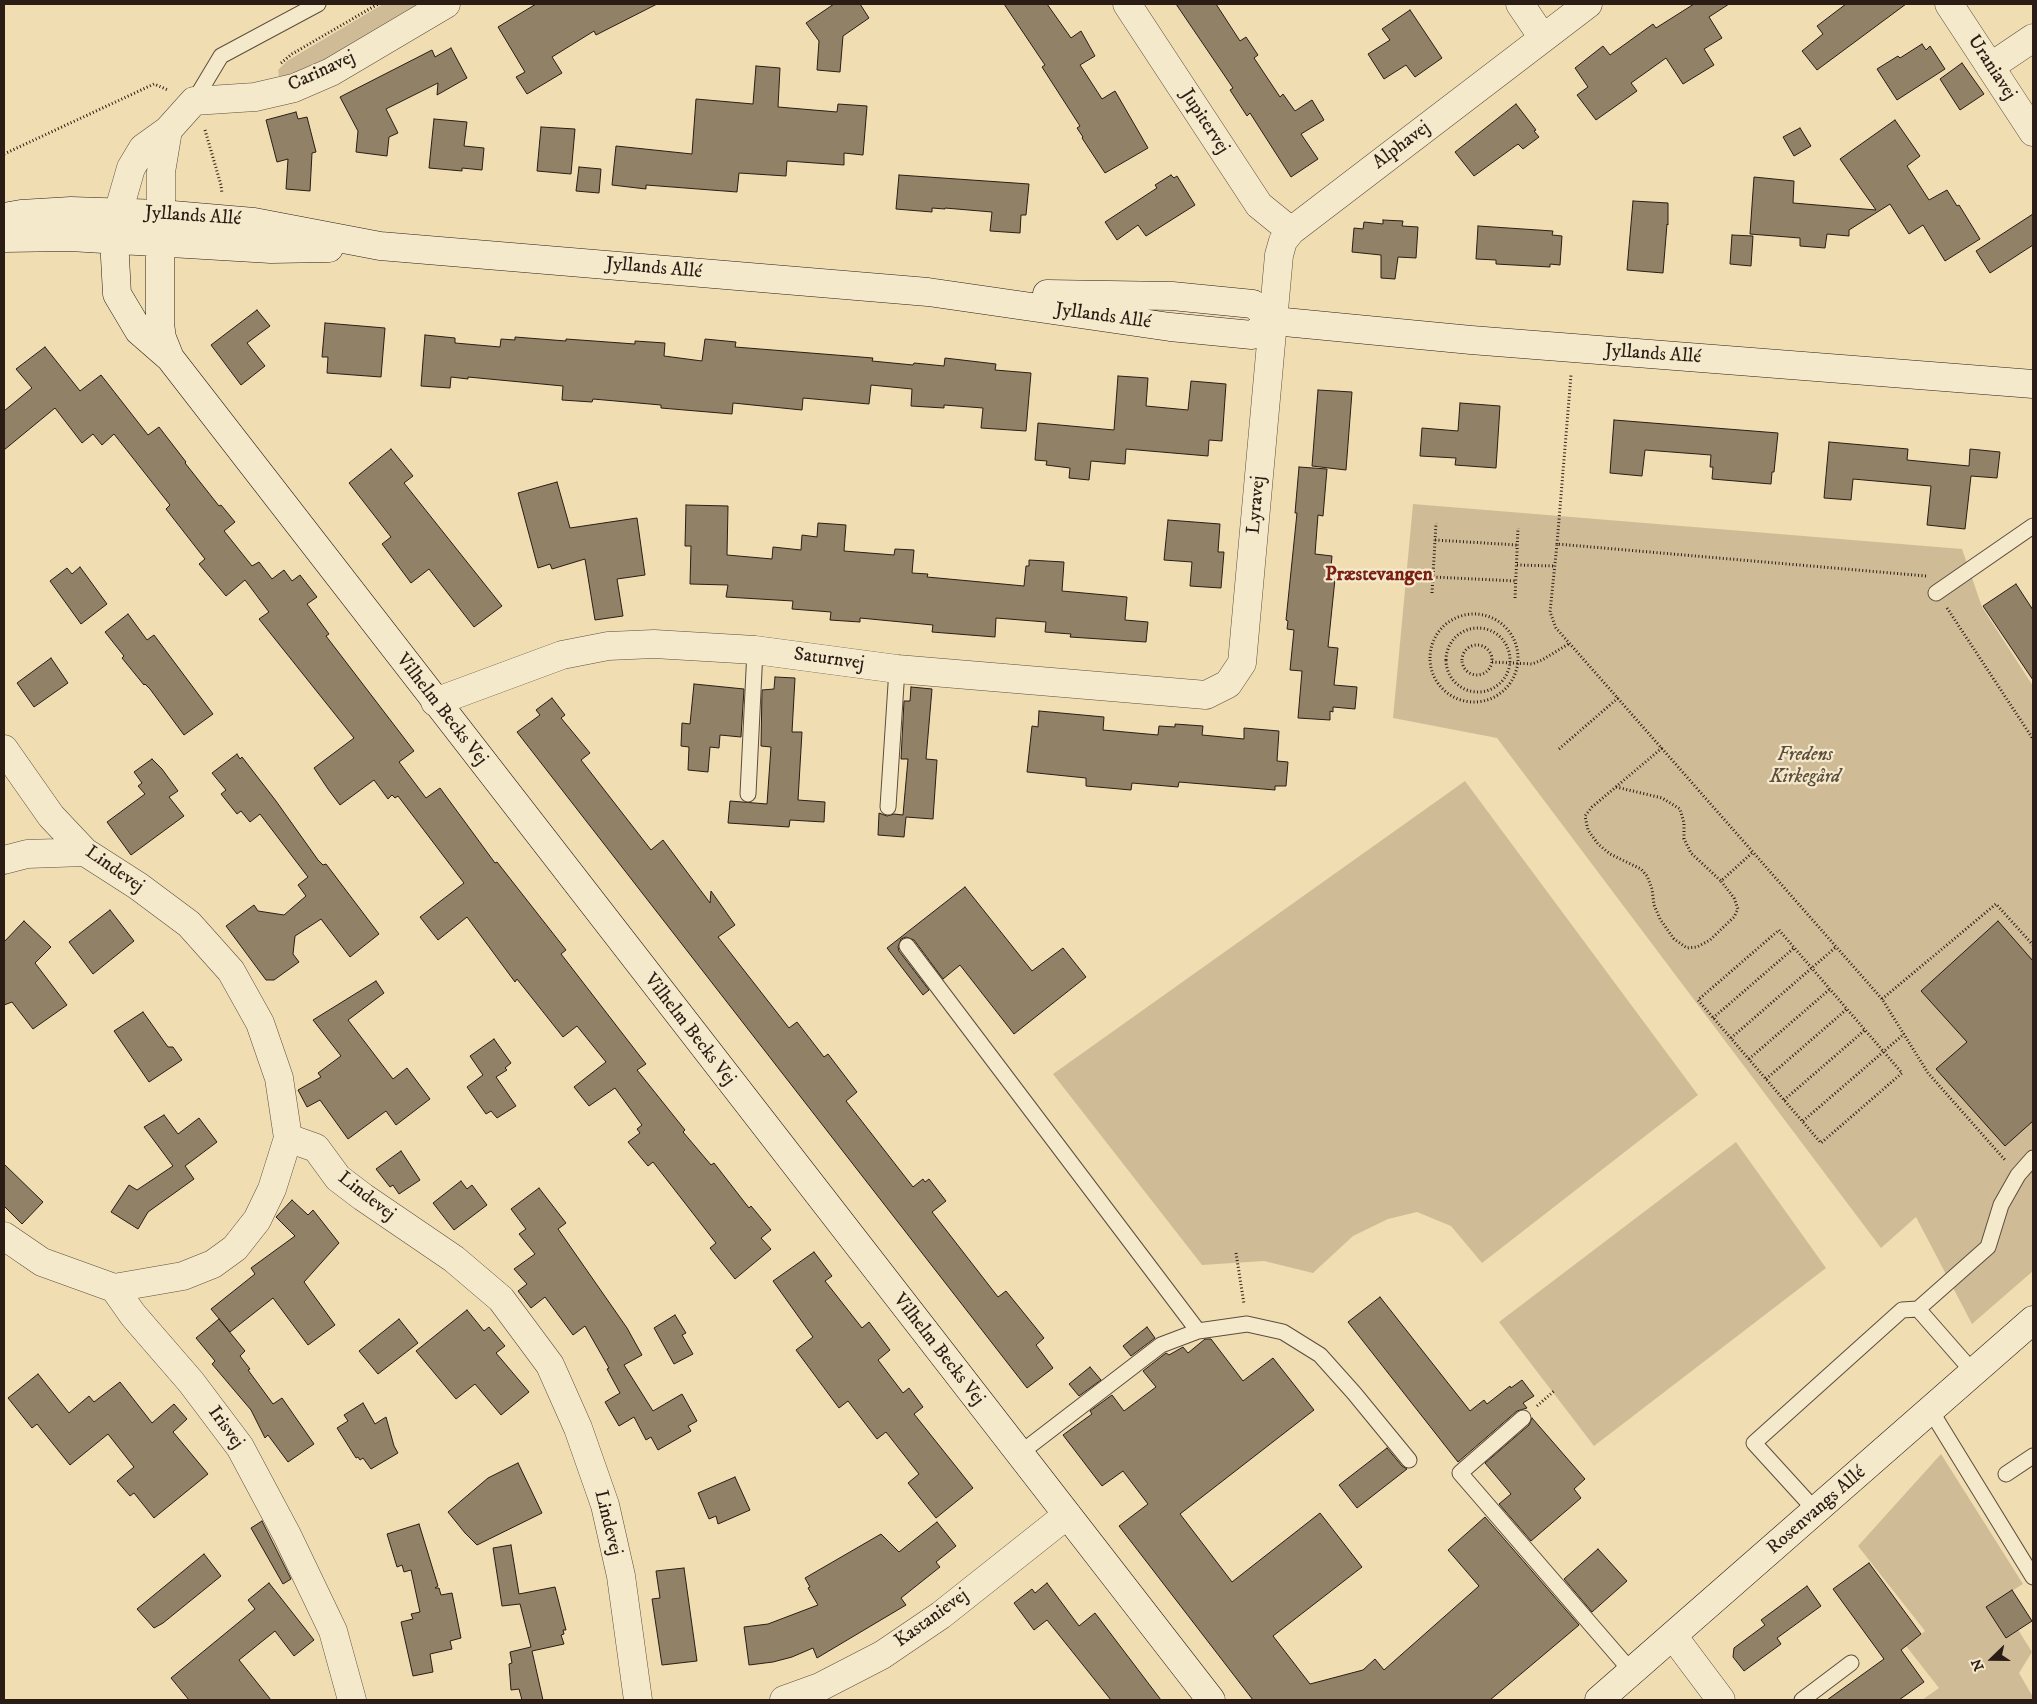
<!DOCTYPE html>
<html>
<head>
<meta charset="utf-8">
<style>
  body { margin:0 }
  #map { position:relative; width:2037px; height:1704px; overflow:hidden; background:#f0ddb1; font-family:"IM FELL DW Pica",serif }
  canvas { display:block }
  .frame { position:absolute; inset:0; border:5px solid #2b1d16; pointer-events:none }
  .north { position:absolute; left:1967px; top:1634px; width:50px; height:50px; -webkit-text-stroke:4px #f5e9cc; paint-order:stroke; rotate:248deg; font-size:14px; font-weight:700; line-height:20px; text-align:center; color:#2b1d16 }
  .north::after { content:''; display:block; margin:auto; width:18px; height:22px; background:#2b1d16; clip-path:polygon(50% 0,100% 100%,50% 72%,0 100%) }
</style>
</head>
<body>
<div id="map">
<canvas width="2037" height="1704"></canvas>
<div class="frame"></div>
<div class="north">N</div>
</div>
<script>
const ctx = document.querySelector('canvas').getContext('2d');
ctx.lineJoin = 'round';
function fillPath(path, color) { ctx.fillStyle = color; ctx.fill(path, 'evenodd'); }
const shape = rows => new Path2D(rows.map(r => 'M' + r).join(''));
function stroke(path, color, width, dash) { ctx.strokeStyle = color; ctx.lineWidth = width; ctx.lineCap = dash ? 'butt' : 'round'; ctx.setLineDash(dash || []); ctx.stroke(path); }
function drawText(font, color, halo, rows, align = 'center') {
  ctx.font = font + ' "IM FELL DW Pica",serif'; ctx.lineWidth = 4.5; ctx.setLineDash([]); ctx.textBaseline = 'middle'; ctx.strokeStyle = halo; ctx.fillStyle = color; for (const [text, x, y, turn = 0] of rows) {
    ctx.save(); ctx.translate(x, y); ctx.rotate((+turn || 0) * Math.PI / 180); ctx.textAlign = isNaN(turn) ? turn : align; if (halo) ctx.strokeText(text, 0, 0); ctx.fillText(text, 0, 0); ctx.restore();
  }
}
const green = shape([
  [383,4,432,4,297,76,279,76,278,70,287,61],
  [1413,504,1962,549,1982,607,2033,686,2033,1271,1972,1324,1916,1217,1881,1248,1497,738,1393,718],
  [1465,781,1698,1095,1482,1263,1451,1226,1417,1212,1388,1219,1353,1236,1313,1273,1264,1261,1202,1265,1053,1074],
  [1736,1142,1826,1268,1594,1446,1499,1322],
  [1941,1454,2023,1584,1999,1599,2032,1652,2019,1673,2033,1697,2033,1700,1922,1700,1939,1688,1906,1646,1925,1631,1858,1546]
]);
const building = shape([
  [536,4,657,4,596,35,594,31,552,57,562,73,527,94,516,77,525,72,498,27,536,4],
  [834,4,860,4,869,18,843,36,840,72,817,70,819,41,806,23,834,4],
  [1004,4,1047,4,1071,38,1081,31,1095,56,1080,65,1102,99,1115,91,1148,148,1105,173,1082,138,1083,137,1077,128,1080,126,1042,67,1045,65,1004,4],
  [1176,4,1216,4,1240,41,1246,37,1258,55,1254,58,1280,97,1283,94,1295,111,1312,100,1324,120,1301,134,1318,159,1291,177,1250,113,1247,116,1230,90,1233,88,1176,4],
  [1694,4,1729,4,1709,17,1722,38,1704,49,1714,65,1683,84,1666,58,1631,83,1637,91,1596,120,1577,95,1588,87,1575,68,1603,46,1610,55,1653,24,1656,28,1694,4],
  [1846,4,1906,4,1817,70,1802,51,1823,34,1817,26,1846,4],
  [1410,10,1442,58,1415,77,1406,65,1384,79,1368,54,1390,40,1382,29,1410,10],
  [1922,44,1926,50,1930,46,1945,69,1897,100,1877,69,1898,56,1900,58,1922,44],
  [451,48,467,78,437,95,438,83,386,109,398,133,389,137,387,156,356,152,358,131,340,97,432,50,435,57,451,48],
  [1962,63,1984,94,1960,110,1940,79,1962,63],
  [756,66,780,68,778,107,837,112,838,104,867,106,863,155,844,153,844,165,787,161,786,176,739,173,737,192,646,185,646,189,612,185,616,146,692,154,696,99,753,104,756,66],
  [1516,104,1536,130,1534,131,1539,137,1523,149,1518,144,1474,176,1455,152,1516,104],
  [296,112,298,119,307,117,316,152,312,153,310,191,286,189,288,159,277,162,266,120,296,112],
  [434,119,467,122,464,146,484,148,482,170,462,168,462,171,429,168,434,119],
  [1895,120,1920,156,1907,166,1929,200,1947,190,1957,206,1959,205,1980,239,1945,261,1923,225,1909,234,1890,204,1849,230,1849,236,1827,234,1825,248,1800,246,1800,238,1750,234,1754,177,1794,181,1793,203,1876,210,1840,159,1895,120],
  [541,127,575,129,571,174,537,171,541,127],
  [1800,128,1811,146,1794,156,1783,137,1800,128],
  [579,167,601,169,599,193,576,191,579,167],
  [899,175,1029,184,1026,215,1021,215,1020,233,990,231,992,212,945,208,945,209,932,208,932,212,896,209,899,175],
  [1171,175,1174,178,1177,176,1195,205,1146,236,1138,225,1117,240,1105,222,1157,188,1155,185,1171,175],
  [1633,201,1668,203,1668,225,1667,224,1663,273,1627,270,1633,201],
  [2033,214,2033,245,1990,273,1976,251,2033,214],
  [1383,220,1403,221,1402,226,1418,227,1416,258,1398,257,1395,279,1381,278,1381,255,1352,252,1354,228,1363,229,1364,222,1383,224,1383,220],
  [1478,226,1553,231,1552,235,1562,236,1560,265,1550,264,1550,267,1496,264,1496,260,1476,259,1478,226],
  [1732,235,1753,236,1751,266,1730,264,1732,235],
  [257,310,270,326,247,343,265,366,241,385,211,345,257,310],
  [325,323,385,328,381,377,327,373,328,357,322,357,325,323],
  [425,335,455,338,455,343,500,347,501,339,515,340,515,337,566,341,566,339,635,344,635,341,665,343,664,356,702,361,705,339,736,342,735,347,873,358,872,361,913,365,914,363,944,366,945,358,996,364,995,370,1031,373,1026,431,981,428,983,408,944,405,944,408,911,406,912,389,871,385,869,404,803,398,802,410,733,403,732,414,661,408,661,405,593,399,592,402,562,400,563,386,468,377,468,379,451,377,450,388,421,386,425,335],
  [45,347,80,391,101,375,148,435,159,427,186,462,185,463,219,506,221,505,235,522,224,531,252,566,259,562,272,579,284,570,292,581,300,575,317,597,307,604,329,634,326,636,414,751,399,762,426,798,440,788,495,863,497,862,566,950,561,954,646,1064,637,1070,685,1130,683,1132,711,1165,714,1163,749,1208,751,1206,771,1230,761,1238,771,1249,735,1279,710,1248,716,1243,653,1162,648,1166,628,1142,640,1133,637,1129,642,1125,615,1088,589,1106,574,1087,606,1062,577,1026,563,1037,517,979,515,982,467,917,438,940,420,917,464,883,398,796,395,798,392,795,388,799,374,780,340,805,328,789,314,768,354,738,259,619,269,612,245,580,226,596,199,564,205,559,166,509,170,505,114,434,102,445,93,434,82,443,55,408,4,450,4,411,32,388,16,369,45,347],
  [1118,376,1148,378,1146,406,1188,410,1191,381,1226,384,1222,441,1209,440,1208,456,1126,449,1125,464,1091,461,1089,480,1069,478,1070,468,1046,465,1047,461,1035,460,1038,423,1114,430,1118,376],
  [1318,390,1352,392,1346,470,1312,466,1318,390],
  [1460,403,1500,406,1496,468,1455,465,1456,458,1420,456,1422,428,1458,431,1460,403],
  [1614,420,1778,433,1774,472,1772,472,1771,484,1712,479,1713,467,1710,467,1711,455,1645,450,1642,476,1610,473,1614,420],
  [1829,442,1908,449,1907,460,1969,466,1970,449,2000,452,1997,478,1971,476,1965,529,1927,525,1931,486,1853,479,1851,500,1824,498,1829,442],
  [391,449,413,476,404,483,502,606,474,627,429,569,411,583,382,544,391,537,349,483,391,449],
  [1299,467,1327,469,1323,516,1318,515,1315,554,1332,556,1330,578,1335,579,1328,647,1338,648,1334,685,1357,687,1355,709,1333,707,1333,712,1330,711,1330,720,1298,718,1302,671,1290,670,1294,630,1287,629,1288,621,1286,620,1297,513,1295,513,1299,467],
  [557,482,570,528,637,518,645,575,617,579,623,616,595,620,585,559,552,569,550,564,538,568,518,493,557,482],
  [686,505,728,506,727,555,772,559,773,547,801,550,802,535,817,537,818,523,846,525,844,551,894,555,895,549,914,550,912,573,928,574,927,577,1024,586,1026,566,1029,566,1029,560,1064,562,1062,591,1127,597,1125,620,1148,622,1146,642,1070,637,1071,634,1045,632,1046,622,996,618,995,637,932,632,933,625,860,618,860,622,830,620,831,612,792,609,793,601,726,597,728,585,690,584,691,546,685,546,686,505],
  [1168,520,1220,524,1218,552,1224,552,1221,588,1190,586,1192,562,1164,560,1168,520],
  [80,567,107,604,81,624,50,581,67,568,72,574,80,567],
  [2016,584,2033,610,2033,680,1983,606,2016,584],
  [128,614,147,640,154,635,213,714,184,735,150,689,145,684,144,685,122,658,124,656,105,632,128,614],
  [51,658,68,683,34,707,17,683,51,658],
  [775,677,795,678,792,732,802,732,798,800,825,802,824,822,790,820,789,827,728,823,730,801,767,804,771,747,761,746,762,690,774,689,775,677],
  [694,684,744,689,741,737,720,735,719,748,710,747,708,772,688,770,689,747,681,746,682,723,690,724,694,684],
  [911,687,932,689,926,759,937,760,933,819,906,817,904,837,878,835,879,813,887,816,894,814,903,815,908,759,901,759,904,701,910,701,911,687],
  [552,698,565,715,561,718,590,753,581,760,651,850,663,840,710,903,711,891,735,925,718,937,789,1028,797,1022,824,1057,828,1054,857,1092,846,1101,913,1187,923,1179,925,1182,929,1179,946,1201,932,1212,998,1297,1006,1291,1044,1338,1036,1345,1053,1368,1027,1388,517,732,540,715,536,710,552,698],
  [1039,711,1104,717,1103,730,1158,735,1159,726,1175,727,1175,724,1203,726,1202,735,1244,739,1244,728,1279,731,1277,761,1288,762,1286,786,1275,786,1275,790,1179,782,1178,787,1132,783,1131,790,1086,786,1086,778,1027,772,1032,726,1038,727,1039,711],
  [237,754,240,759,242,757,276,801,318,860,323,865,326,864,379,934,350,957,321,919,295,936,293,954,299,962,274,980,266,980,226,926,254,905,258,911,284,915,306,896,298,885,308,877,260,814,250,822,241,811,237,814,221,794,226,790,212,773,237,754],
  [152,759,162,769,178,791,169,797,184,816,131,855,107,822,145,794,138,786,142,783,134,772,152,759],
  [965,887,1032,971,1063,948,1086,977,1014,1034,960,965,943,979,914,940,906,937,901,939,898,947,899,951,929,990,923,995,887,948,965,887],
  [110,910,134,941,93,974,69,942,110,910],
  [24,921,51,947,35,963,67,1005,33,1029,12,1002,4,1005,4,942,24,921],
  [1998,921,2033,961,2033,1121,2005,1146,1936,1069,1967,1042,1921,991,1998,921],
  [376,981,384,993,348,1020,393,1079,407,1068,430,1099,396,1125,386,1111,348,1139,320,1100,307,1107,298,1090,321,1077,318,1073,341,1056,313,1020,376,981],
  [143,1012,168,1047,173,1047,182,1060,149,1082,114,1031,143,1012],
  [494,1039,511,1063,505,1068,507,1070,496,1077,516,1106,497,1118,491,1111,486,1114,467,1087,483,1075,470,1056,494,1039],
  [164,1115,178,1134,199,1118,217,1142,185,1166,194,1179,148,1212,138,1229,111,1212,129,1185,137,1190,173,1166,144,1127,164,1115],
  [401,1151,420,1180,399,1194,393,1185,390,1187,376,1169,401,1151],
  [4,1164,43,1202,22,1224,4,1206,4,1164],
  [461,1181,467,1189,472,1185,487,1205,454,1230,433,1203,461,1181],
  [539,1188,566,1223,558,1229,627,1328,642,1355,624,1365,653,1411,682,1394,697,1421,688,1426,691,1431,658,1450,651,1437,646,1440,634,1417,619,1426,605,1402,620,1393,607,1369,609,1368,585,1326,573,1335,545,1297,531,1308,518,1291,527,1284,514,1269,535,1254,519,1234,526,1229,511,1209,539,1188],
  [292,1200,308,1215,313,1210,339,1243,304,1282,335,1325,308,1345,273,1298,230,1332,211,1309,255,1274,251,1268,295,1236,276,1217,292,1200],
  [814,1252,832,1276,825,1281,862,1328,869,1322,890,1350,878,1360,903,1393,909,1388,923,1407,914,1414,973,1488,936,1518,908,1483,919,1474,886,1432,877,1439,848,1401,839,1408,796,1350,813,1337,773,1281,814,1252],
  [1380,1297,1470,1411,1484,1400,1487,1404,1510,1386,1511,1388,1522,1380,1534,1396,1523,1403,1527,1408,1517,1411,1458,1462,1348,1322,1380,1297],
  [467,1310,484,1331,489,1327,505,1346,496,1353,529,1392,501,1415,475,1384,456,1399,416,1351,467,1310],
  [675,1315,686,1333,682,1335,693,1354,674,1364,654,1328,675,1315],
  [219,1319,245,1351,240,1356,250,1369,248,1370,273,1404,282,1398,314,1444,288,1462,268,1435,265,1438,251,1410,212,1364,215,1361,196,1338,219,1319],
  [399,1319,418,1343,378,1374,359,1351,399,1319],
  [1147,1327,1155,1338,1131,1356,1123,1346,1147,1327],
  [1205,1339,1211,1339,1243,1381,1273,1358,1314,1410,1180,1514,1232,1582,1320,1513,1362,1567,1273,1636,1310,1684,1363,1670,1375,1659,1384,1670,1479,1586,1448,1550,1485,1517,1579,1625,1490,1700,1253,1700,1119,1526,1148,1504,1123,1471,1102,1486,1063,1435,1092,1414,1090,1411,1112,1395,1124,1411,1156,1387,1143,1371,1166,1353,1169,1355,1183,1347,1188,1353,1205,1339],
  [1090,1367,1101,1380,1079,1396,1069,1384,1090,1367],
  [38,1374,69,1413,89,1396,94,1402,120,1382,152,1423,174,1404,187,1419,173,1432,208,1474,154,1518,134,1493,130,1496,117,1481,134,1467,108,1434,70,1465,37,1424,32,1428,8,1398,38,1374],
  [363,1403,375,1424,386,1417,394,1446,398,1453,371,1469,363,1458,360,1460,358,1457,356,1458,337,1428,348,1421,344,1415,363,1403],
  [1532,1418,1585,1479,1574,1489,1581,1498,1531,1541,1499,1504,1511,1494,1485,1463,1529,1425,1532,1418],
  [1387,1448,1402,1466,1407,1469,1357,1508,1339,1485,1387,1448],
  [518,1463,542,1513,477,1545,465,1533,448,1512,488,1478,518,1463],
  [735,1477,750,1510,718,1524,716,1516,709,1519,698,1493,735,1477],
  [262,1521,291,1579,283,1584,251,1528,262,1521],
  [937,1522,956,1546,936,1562,940,1567,901,1598,906,1605,817,1658,813,1648,792,1657,773,1662,749,1665,744,1627,768,1624,818,1605,808,1588,810,1587,805,1578,881,1534,899,1552,937,1522],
  [419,1524,438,1586,435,1588,439,1588,441,1595,452,1593,461,1638,450,1641,452,1649,430,1654,433,1672,413,1676,401,1622,413,1619,411,1614,420,1612,411,1570,404,1572,402,1565,397,1567,387,1534,419,1524],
  [511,1545,519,1594,555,1587,566,1630,563,1630,564,1634,561,1635,564,1644,532,1651,543,1700,522,1700,519,1689,511,1690,509,1664,512,1663,510,1652,531,1647,520,1604,502,1606,493,1548,511,1545],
  [1598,1549,1627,1581,1592,1612,1564,1579,1598,1549],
  [204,1554,221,1576,163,1623,154,1628,137,1609,204,1554],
  [1869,1563,1921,1634,1901,1650,1924,1682,1899,1700,1827,1700,1884,1659,1833,1589,1869,1563],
  [684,1568,697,1661,662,1665,652,1599,660,1598,656,1571,684,1568],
  [269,1583,314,1640,294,1656,275,1631,239,1660,271,1700,189,1700,171,1678,255,1609,248,1600,269,1583],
  [1047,1583,1079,1626,1095,1613,1161,1700,1111,1700,1047,1620,1034,1630,1014,1603,1032,1589,1035,1593,1047,1583],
  [1807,1586,1821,1606,1777,1638,1781,1644,1744,1671,1733,1657,1734,1648,1765,1625,1761,1620,1807,1586],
  [2012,1590,2032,1621,2006,1638,1986,1607,2012,1590]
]);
const path = shape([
  [281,63,292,54,378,4],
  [205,130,221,185,222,194],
  [4,154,154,84,168,90],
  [1435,540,1517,545],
  [1557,544,1571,375],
  [1517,565,1555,566],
  [1926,576,1557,544,1550,612,1556,628,1882,999,1928,1073,2005,1160],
  [1433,577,1516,581],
  [1432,593,1436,523],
  [1515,598,1518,528],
  [1947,608,2033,739],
  '1430 658a44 44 0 1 1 88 0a44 44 0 1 1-88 0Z',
  '1446 660a32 32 0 1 1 64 0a32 32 0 1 1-64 0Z',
  '1462 660a15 15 0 1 1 30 0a15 15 0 1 1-30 0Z',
  [1492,662,1532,664,1542,660,1570,643],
  [1662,748,1592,807,1585,816,1588,830,1598,844,1610,854,1641,869,1647,876,1652,889,1654,905,1660,919,1674,939,1687,948,1697,947,1710,940,1734,917,1738,909,1734,898,1721,881,1753,852],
  [1559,749,1618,698],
  [1616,787,1662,798,1680,809,1684,823,1684,839,1691,853,1721,881],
  [1779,930,1902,1073,1821,1143,1698,1000,1779,930],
  [1882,999,1996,904,2033,945],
  [1713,1018,1794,948],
  [1731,1038,1836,947],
  [1749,1059,1830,989],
  [1766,1079,1847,1009],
  [1784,1100,1865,1030],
  [1803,1121,1904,1034],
  [1236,1253,1244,1304],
  [1537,1406,1554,1391]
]);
const lane = shape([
  [194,101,221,56,318,4],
  [1936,593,2033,526],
  [748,794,755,650],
  [888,807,897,669],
  [907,946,1198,1331],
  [1918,1309,1988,1247,2001,1205,2018,1175,2033,1158],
  [1931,1411,2033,1577],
  [1523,1418,1460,1473,1632,1672],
  [1019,1454,1161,1345,1198,1331,1247,1324,1283,1332,1320,1355,1354,1393,1409,1460],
  [2006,1474,2033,1456],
  [1816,1511,1754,1443,1902,1310,1918,1309,1974,1373],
  [1802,1700,1851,1663]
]);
const street = shape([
  [1127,4,1259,205,1291,231],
  [1520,4,1543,38],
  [1949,4,2033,132],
  [1990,67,2033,38],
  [118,213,131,168,143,148,168,130,194,101,255,97,294,88,331,72,446,4],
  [161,214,161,172,168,130],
  [435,702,562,655,608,646,654,644,755,650,897,669,1206,695,1228,684,1242,663,1279,255,1283,241,1291,231,1588,4],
  [4,749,51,816,85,852,138,886,189,924,231,971,260,1023,279,1078,288,1138,316,1148,338,1178,363,1197,454,1259,501,1299,550,1365,578,1428,605,1505,621,1576,638,1700],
  [4,860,27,854,85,852],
  [4,1236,42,1262,114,1288,133,1315,191,1382,240,1447,287,1535,333,1631,352,1700],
  [114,1288,183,1276,213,1264,235,1248,257,1220,272,1189,288,1138],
  [1673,1636,1721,1700],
  [784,1700,820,1687,882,1655,941,1615,1067,1515]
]);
const secondary = shape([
  [118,213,114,239,117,294,139,331,170,358,1211,1700],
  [4,217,21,214,71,211,161,214,254,222,380,246,928,292,1170,327,1252,335,1274,321],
  [160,224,160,324,162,338,170,358],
  [4,238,70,237,271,249,329,248],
  [1047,294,1172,296,1253,304,1274,321,1471,340,2033,384],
  [1599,1700,2033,1320]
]);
const streetNames = [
  ["Uraniavej",1991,68,57],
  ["Carinavej",322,72,-25],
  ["Jupitervej",1204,122,57],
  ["Alphavej",1402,146,-37],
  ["Jyllands Allé",193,217,4],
  ["Jyllands Allé",654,269,5],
  ["Jyllands Allé",1103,317,8],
  ["Jyllands Allé",1653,355,4],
  ["Lyravej",1257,505,-85],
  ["Saturnvej",829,660,8],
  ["Vilhelm Becks Vej",441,710,52],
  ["Lindevej",114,870,35],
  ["Vilhelm Becks Vej",689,1030,52],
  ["Lindevej",366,1197,38],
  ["Vilhelm Becks Vej",938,1350,52],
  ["Irisvej",225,1428,54],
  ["Rosenvangs Allé",1817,1511,-41],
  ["Lindevej",607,1523,76],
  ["Kastanievej",932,1619,-36]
];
const parkNames = [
  ["Fredens",1805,756],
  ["Kirkegård",1805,778]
];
const neighbourhoodNames = [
  ["Præstevangen",1379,576]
];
fillPath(green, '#cfbc97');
fillPath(building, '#918167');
stroke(building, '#2b1d16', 1);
stroke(lane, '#5c4d3d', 17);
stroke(street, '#5c4d3d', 29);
stroke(secondary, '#2b1d16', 29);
stroke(path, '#2b1d16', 3, [1, 2.5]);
stroke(lane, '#f5e9cc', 15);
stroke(street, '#f5e9cc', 28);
stroke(secondary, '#f5e9cc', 28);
drawText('19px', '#2b1d16', '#f5e9cc', streetNames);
drawText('italic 19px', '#5c4d3d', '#f5e9cc', parkNames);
drawText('bold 20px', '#7a1f14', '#f5e9cc', neighbourhoodNames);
</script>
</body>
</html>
